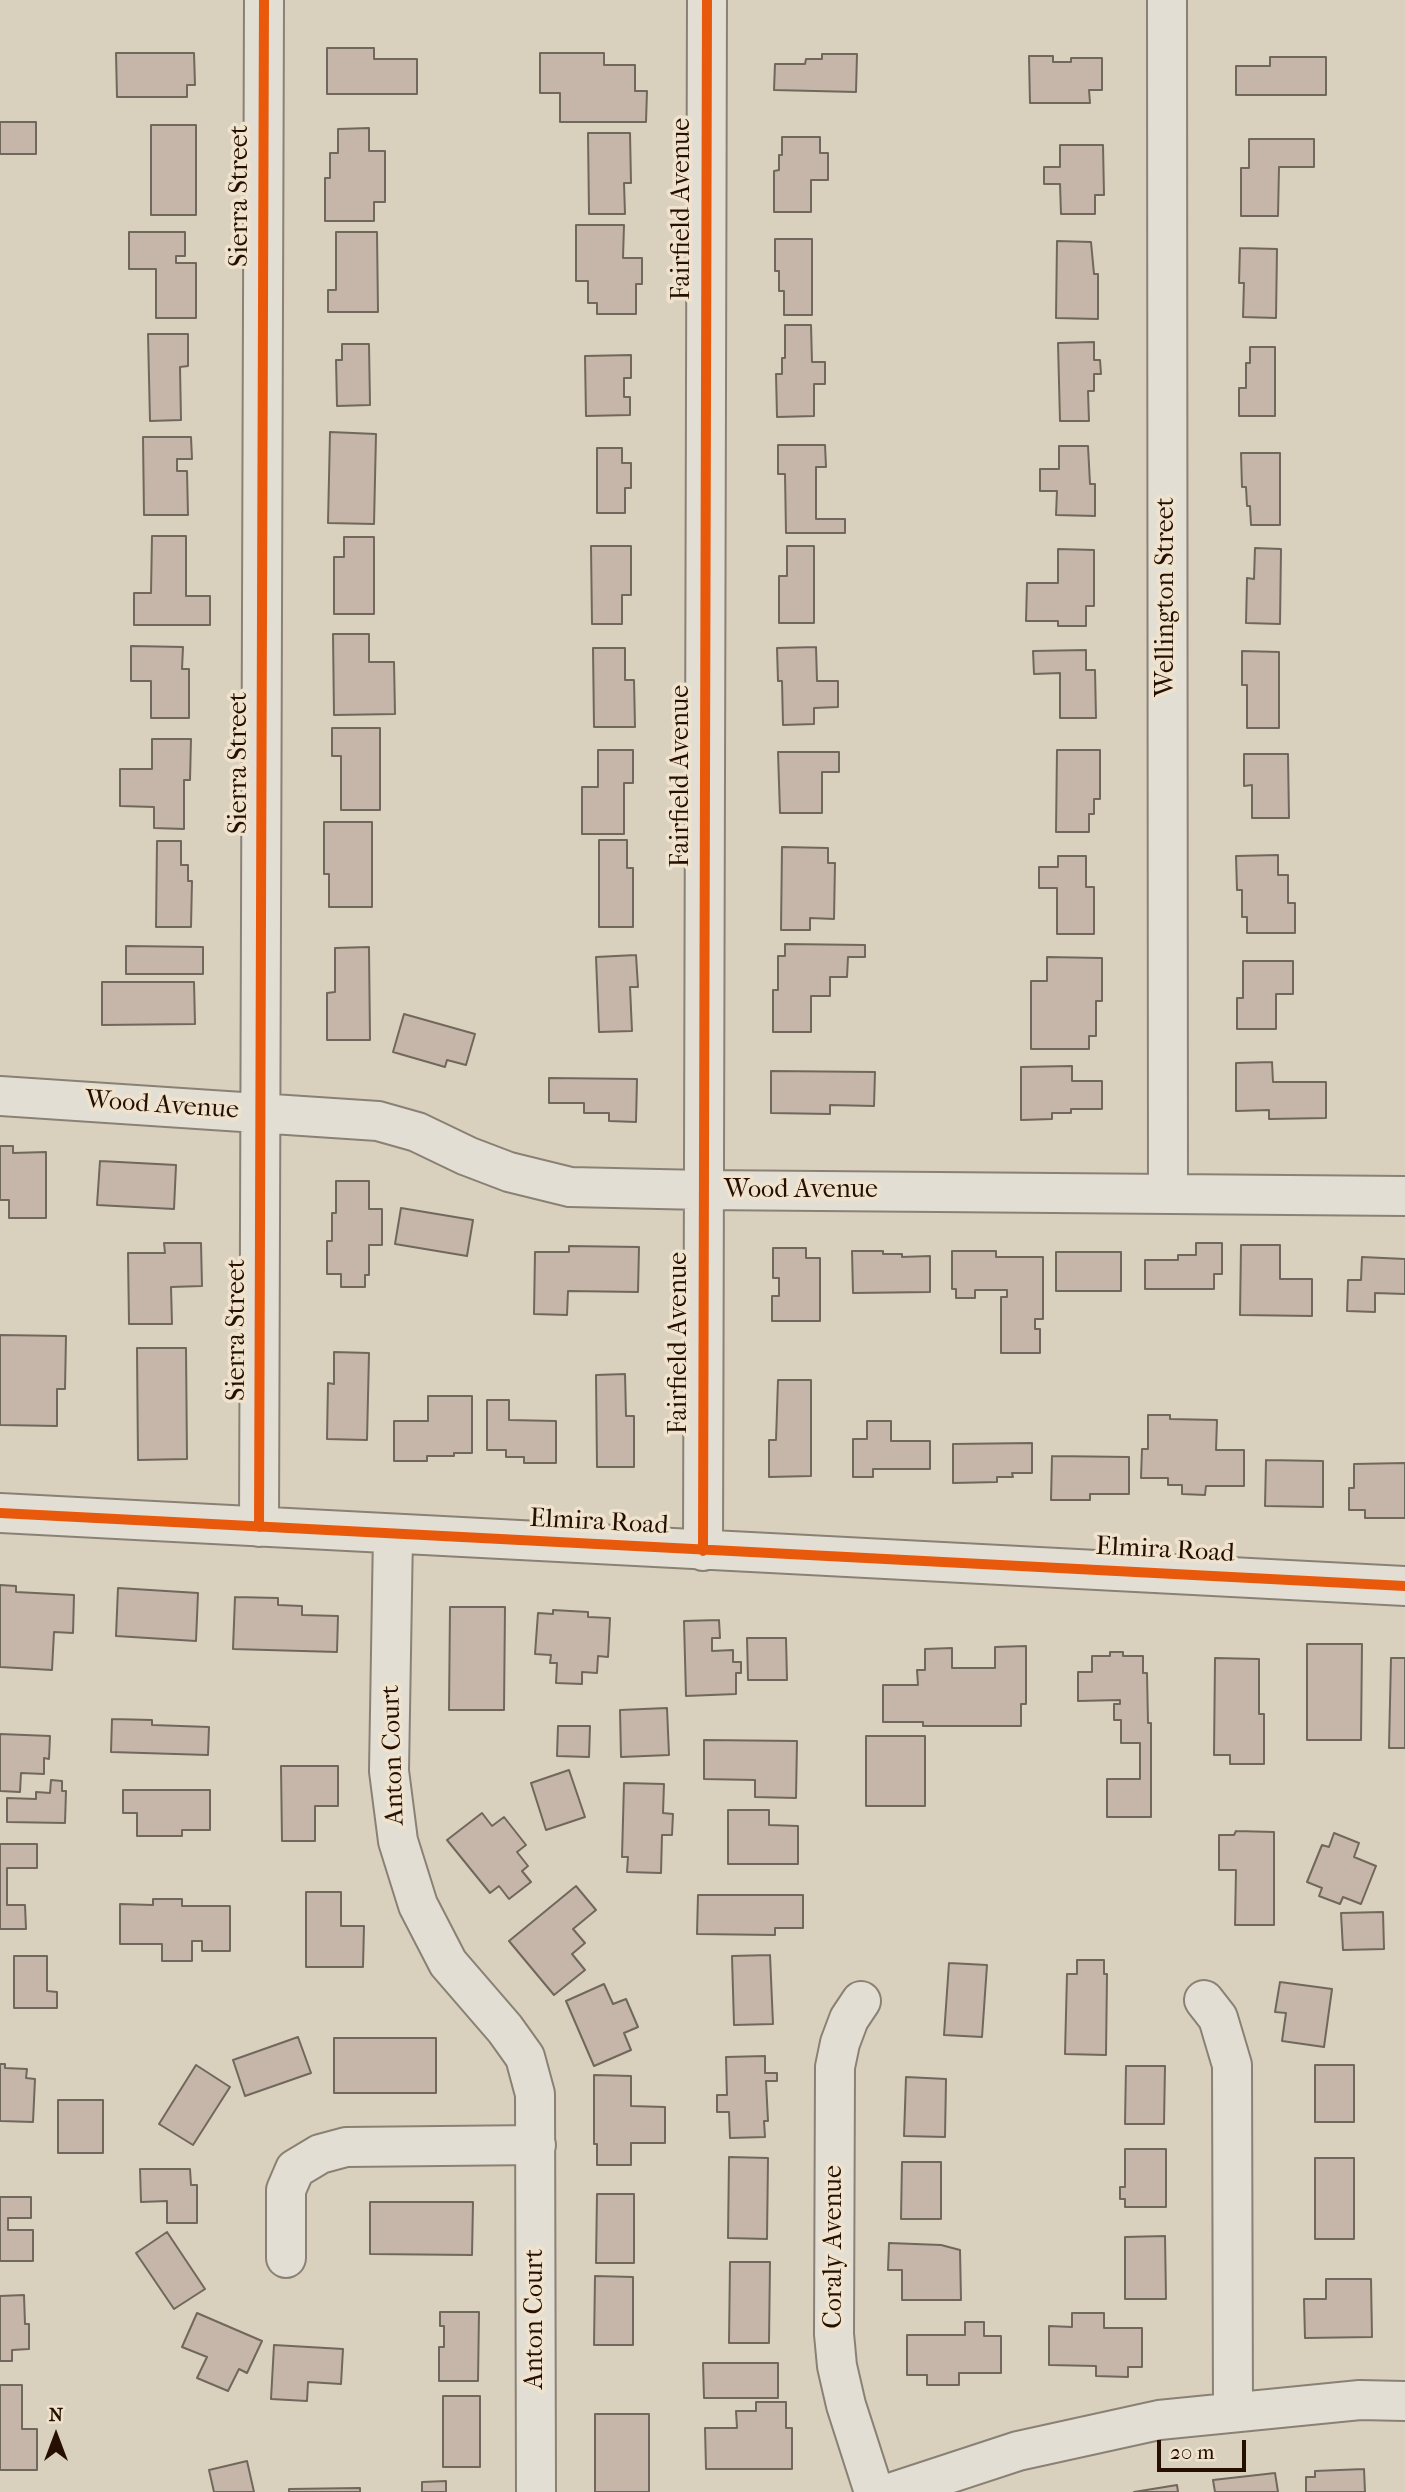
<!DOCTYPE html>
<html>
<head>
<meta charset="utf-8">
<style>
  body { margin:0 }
  #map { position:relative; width:1405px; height:2492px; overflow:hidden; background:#dad0be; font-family:"IM FELL French Canon",serif }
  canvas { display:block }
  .north { position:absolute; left:21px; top:2401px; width:70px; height:70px; -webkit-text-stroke:5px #efe3cd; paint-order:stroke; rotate:0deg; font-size:19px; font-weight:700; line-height:28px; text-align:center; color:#260f00 }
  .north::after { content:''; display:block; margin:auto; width:24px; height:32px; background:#260f00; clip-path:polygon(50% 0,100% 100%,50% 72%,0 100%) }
  .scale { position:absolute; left:1157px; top:2440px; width:89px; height:32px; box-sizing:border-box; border:4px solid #260f00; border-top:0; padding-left:9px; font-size:21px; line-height:24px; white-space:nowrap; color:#260f00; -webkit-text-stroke:5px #efe3cd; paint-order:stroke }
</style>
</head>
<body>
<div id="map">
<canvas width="1405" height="2492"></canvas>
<div class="north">N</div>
<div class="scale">20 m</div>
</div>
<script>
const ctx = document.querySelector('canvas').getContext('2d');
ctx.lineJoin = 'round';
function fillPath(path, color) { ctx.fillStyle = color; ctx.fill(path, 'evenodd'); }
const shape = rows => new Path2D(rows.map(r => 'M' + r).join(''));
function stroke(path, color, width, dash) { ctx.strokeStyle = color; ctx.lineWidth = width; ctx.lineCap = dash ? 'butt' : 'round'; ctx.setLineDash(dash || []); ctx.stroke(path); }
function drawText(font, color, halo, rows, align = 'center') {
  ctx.font = font + ' "IM FELL French Canon",serif'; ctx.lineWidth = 7; ctx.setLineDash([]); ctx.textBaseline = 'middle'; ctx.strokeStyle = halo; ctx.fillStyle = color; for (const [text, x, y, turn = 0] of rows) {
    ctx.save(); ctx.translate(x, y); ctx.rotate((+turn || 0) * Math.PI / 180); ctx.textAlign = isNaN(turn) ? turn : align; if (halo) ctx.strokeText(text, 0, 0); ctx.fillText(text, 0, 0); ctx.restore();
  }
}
const building = shape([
  [327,48,374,48,374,59,417,59,417,94,327,94,327,48],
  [116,53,194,53,195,85,187,85,187,97,117,97,116,53],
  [540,53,604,53,604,65,635,65,635,91,647,91,646,122,560,122,560,93,540,93,540,53],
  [822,54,857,54,856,92,774,90,775,64,805,64,806,59,822,59,822,54],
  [1029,56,1053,56,1053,62,1071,62,1071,58,1102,58,1102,90,1089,90,1090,103,1030,103,1029,56],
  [1270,57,1326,57,1326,95,1236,95,1236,66,1270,66,1270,57],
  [0,122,36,122,36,154,0,154,0,122],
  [151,125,196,125,196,215,151,215,151,125],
  [369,128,369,151,385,151,385,202,374,202,374,221,325,221,325,178,330,178,330,153,338,153,338,129,369,128],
  [588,133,630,133,631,183,624,183,625,214,589,214,588,133],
  [782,137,820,137,820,153,828,153,828,180,811,180,811,212,774,212,774,171,779,170,779,155,782,155,782,137],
  [1249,139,1314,139,1314,167,1279,167,1278,216,1241,216,1241,168,1249,168,1249,139],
  [1060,145,1103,145,1104,195,1095,195,1095,214,1061,214,1060,184,1044,184,1044,167,1060,167,1060,145],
  [576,225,624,225,623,258,642,258,642,284,636,284,636,314,597,314,597,303,588,303,588,281,576,281,576,225],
  [129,232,185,232,185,256,176,256,176,263,196,263,196,318,156,318,156,269,129,269,129,232],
  [336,232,377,232,378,312,328,312,328,290,336,290,336,232],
  [775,239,812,239,812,315,784,315,784,291,779,291,779,271,775,271,775,239],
  [1057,241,1091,242,1094,274,1098,274,1098,319,1056,318,1057,241],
  [1240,248,1277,249,1276,318,1243,317,1244,283,1239,283,1240,248],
  [785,325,811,325,812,362,825,362,825,384,814,384,814,416,777,417,776,374,782,374,782,358,785,358,785,325],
  [148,334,188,334,188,366,180,367,181,420,150,421,148,334],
  [1094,342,1094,360,1100,360,1101,374,1094,374,1094,391,1088,391,1089,421,1060,421,1058,343,1094,342],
  [342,344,369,344,370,405,337,406,336,360,342,360,342,344],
  [1250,347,1275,347,1275,416,1239,416,1239,388,1246,388,1246,363,1250,363,1250,347],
  [631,355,631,378,624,378,624,397,630,397,630,415,586,416,585,356,631,355],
  [330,432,376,434,374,524,328,523,330,432],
  [143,437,191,437,192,459,177,459,177,471,187,471,188,515,144,515,143,437],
  [778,445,825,445,826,467,816,467,816,519,845,519,845,533,786,533,785,474,778,474,778,445],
  [1059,446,1088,446,1090,484,1095,484,1095,516,1056,515,1057,491,1040,491,1040,469,1059,469,1059,446],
  [597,448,622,448,622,463,631,463,631,488,625,488,625,513,597,513,597,448],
  [1241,453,1280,453,1280,525,1251,525,1250,506,1247,506,1246,487,1242,487,1241,453],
  [152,536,186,536,186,596,210,596,210,625,134,625,134,593,151,593,152,536],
  [344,537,374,537,374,614,334,614,334,557,344,557,344,537],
  [591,546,631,546,631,595,622,595,622,624,592,624,591,546],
  [787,546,814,546,814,623,779,623,779,576,787,576,787,546],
  [1255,548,1281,549,1280,624,1246,623,1247,578,1254,579,1255,548],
  [1058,549,1094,550,1094,606,1086,606,1086,626,1058,626,1058,621,1026,621,1027,583,1058,583,1058,549],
  [333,634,369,634,369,662,394,662,395,714,334,715,333,634],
  [131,646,183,647,182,669,189,669,189,718,151,718,151,681,131,681,131,646],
  [816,647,817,681,838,681,838,707,814,708,814,724,783,725,782,681,778,681,777,648,816,647],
  [593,648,625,648,625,680,634,680,635,727,594,727,593,648],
  [1086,650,1086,670,1095,670,1096,718,1060,718,1060,673,1034,674,1033,651,1086,650],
  [1242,651,1279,652,1279,728,1247,728,1247,685,1242,685,1242,651],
  [332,728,380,728,380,810,341,810,341,756,332,756,332,728],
  [152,739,191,739,190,780,184,780,184,829,154,828,154,807,120,806,120,769,152,769,152,739],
  [598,750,633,750,633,783,624,783,624,834,582,834,582,787,598,787,598,750],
  [1057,750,1100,750,1100,799,1094,799,1094,814,1089,814,1089,832,1056,832,1057,750],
  [778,752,839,752,839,772,822,772,822,813,780,813,778,752],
  [1244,754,1288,754,1289,818,1252,818,1252,785,1244,786,1244,754],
  [324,822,372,822,372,907,329,907,329,874,324,874,324,822],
  [599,840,627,840,627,868,633,868,633,927,599,927,599,840],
  [157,841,181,841,181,865,188,865,188,881,192,881,191,927,156,927,157,841],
  [782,847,828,848,828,863,835,863,834,919,810,918,810,930,781,930,782,847],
  [1278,855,1278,875,1288,875,1288,903,1295,903,1295,933,1247,933,1247,917,1242,917,1242,890,1237,890,1236,856,1278,855],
  [1058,856,1086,856,1086,887,1094,887,1094,934,1057,934,1057,888,1039,888,1039,867,1058,867,1058,856],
  [785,944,865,945,865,957,848,957,847,977,830,977,830,996,811,996,811,1032,773,1032,773,990,778,990,778,956,785,956,785,944],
  [126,946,203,947,203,974,126,974,126,946],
  [369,947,370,1040,327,1040,327,993,335,992,335,948,369,947],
  [636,955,638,987,630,987,632,1031,599,1032,596,957,636,955],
  [1047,957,1102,958,1102,1001,1096,1001,1096,1036,1089,1036,1089,1049,1031,1049,1031,981,1047,981,1047,957],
  [1243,961,1293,961,1293,994,1276,994,1276,1029,1237,1029,1237,998,1243,998,1243,961],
  [102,982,194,982,195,1024,102,1025,102,982],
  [404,1014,475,1034,466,1065,447,1060,445,1067,393,1052,404,1014],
  [1272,1062,1273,1082,1326,1082,1326,1118,1269,1119,1269,1110,1236,1111,1236,1063,1272,1062],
  [1072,1066,1072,1081,1102,1081,1102,1109,1071,1109,1071,1113,1052,1113,1052,1119,1021,1120,1021,1067,1072,1066],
  [771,1071,875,1072,874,1106,830,1105,830,1114,771,1113,771,1071],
  [549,1078,637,1079,636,1122,609,1121,609,1113,584,1113,584,1103,549,1103,549,1078],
  [0,1146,13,1146,13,1153,46,1152,46,1218,9,1218,9,1200,0,1200,0,1146],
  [100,1161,176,1165,174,1209,97,1205,100,1161],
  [336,1181,369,1181,369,1209,382,1209,382,1245,369,1245,369,1275,365,1275,365,1287,341,1287,341,1274,327,1274,327,1241,332,1241,332,1213,336,1213,336,1181],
  [401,1208,473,1220,467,1256,395,1244,401,1208],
  [164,1243,201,1243,202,1286,171,1287,172,1324,129,1324,128,1253,165,1253,164,1243],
  [1196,1243,1222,1243,1222,1274,1214,1274,1214,1289,1145,1289,1145,1260,1178,1260,1178,1255,1196,1255,1196,1243],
  [1241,1245,1280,1245,1280,1279,1312,1279,1312,1316,1240,1315,1241,1245],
  [569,1246,639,1247,638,1292,568,1291,567,1315,534,1314,535,1252,569,1252,569,1246],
  [773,1248,806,1248,806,1258,820,1258,820,1321,772,1321,772,1296,779,1296,779,1278,773,1278,773,1248],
  [852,1251,883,1251,883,1254,902,1254,902,1257,930,1256,930,1292,853,1293,852,1251],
  [952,1251,996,1251,996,1257,1043,1257,1043,1319,1035,1319,1035,1329,1040,1329,1040,1353,1001,1353,1001,1297,1007,1297,1007,1290,975,1290,975,1298,956,1298,956,1289,952,1289,952,1251],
  [1056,1252,1121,1252,1121,1291,1056,1291,1056,1252],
  [1362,1257,1405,1259,1405,1294,1375,1293,1375,1312,1347,1311,1348,1280,1361,1280,1362,1257],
  [0,1335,66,1336,65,1389,57,1389,57,1426,0,1425,0,1335],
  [137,1348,186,1348,187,1459,138,1460,137,1348],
  [334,1352,369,1353,367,1440,327,1439,328,1383,334,1384,334,1352],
  [625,1374,626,1416,634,1416,634,1467,597,1467,596,1375,625,1374],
  [778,1380,811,1380,811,1476,769,1477,769,1440,776,1440,778,1380],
  [428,1396,472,1396,472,1453,454,1453,454,1456,427,1456,427,1461,394,1461,394,1421,428,1421,428,1396],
  [487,1400,509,1400,509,1420,556,1421,556,1463,524,1463,524,1457,506,1457,506,1450,487,1450,487,1400],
  [1148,1415,1170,1415,1170,1419,1217,1420,1216,1450,1244,1450,1244,1486,1206,1486,1205,1495,1182,1494,1182,1485,1168,1485,1168,1478,1141,1478,1142,1449,1148,1449,1148,1415],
  [867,1421,891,1421,891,1441,930,1441,930,1469,873,1469,873,1477,853,1477,853,1439,867,1439,867,1421],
  [1032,1443,1032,1473,1012,1473,1013,1477,997,1477,997,1482,953,1483,953,1444,1032,1443],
  [1052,1456,1129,1457,1129,1494,1090,1494,1090,1500,1051,1500,1052,1456],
  [1266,1460,1323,1461,1323,1507,1265,1506,1266,1460],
  [1405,1463,1405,1518,1365,1518,1365,1510,1349,1510,1349,1488,1354,1488,1354,1464,1405,1463],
  [0,1585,16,1586,16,1592,74,1595,73,1633,54,1632,52,1670,0,1667,0,1585],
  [118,1588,198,1593,196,1641,116,1636,118,1588],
  [235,1597,278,1598,278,1605,302,1606,302,1615,338,1616,337,1652,233,1649,235,1597],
  [450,1607,505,1607,504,1710,449,1710,450,1607],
  [553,1610,588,1612,588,1617,610,1618,608,1657,598,1656,597,1673,582,1672,582,1684,556,1683,557,1663,550,1663,551,1655,535,1654,538,1613,553,1614,553,1610],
  [719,1620,720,1638,712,1638,712,1651,733,1650,733,1662,741,1662,741,1673,736,1673,736,1694,686,1696,684,1621,719,1620],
  [747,1638,786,1638,787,1680,748,1680,747,1638],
  [1307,1644,1362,1644,1361,1740,1307,1740,1307,1644],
  [1026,1646,1026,1704,1021,1704,1021,1726,923,1726,923,1722,883,1722,883,1685,918,1685,917,1670,925,1670,925,1649,952,1648,952,1668,995,1668,995,1647,1026,1646],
  [1110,1652,1123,1652,1123,1656,1143,1656,1143,1673,1147,1673,1148,1723,1151,1723,1151,1817,1107,1817,1107,1779,1140,1779,1140,1743,1121,1743,1121,1720,1114,1720,1114,1704,1120,1704,1120,1700,1078,1701,1078,1672,1092,1672,1092,1656,1110,1656,1110,1652],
  [1215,1658,1259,1659,1259,1714,1264,1714,1264,1764,1230,1764,1230,1755,1214,1755,1215,1658],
  [1391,1658,1405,1658,1405,1748,1389,1748,1391,1658],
  [667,1708,669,1755,621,1757,620,1710,667,1708],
  [112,1719,152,1720,152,1725,209,1727,208,1755,111,1752,112,1719],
  [558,1726,590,1726,589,1757,557,1756,558,1726],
  [0,1734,50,1736,49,1759,44,1758,44,1774,21,1773,20,1792,0,1791,0,1734],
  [866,1736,925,1736,925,1806,866,1806,866,1736],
  [704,1740,797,1741,796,1798,755,1797,755,1780,704,1779,704,1740],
  [281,1766,338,1766,338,1806,315,1806,315,1841,282,1841,281,1766],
  [569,1770,585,1817,546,1830,531,1783,569,1770],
  [51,1780,62,1781,62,1791,66,1791,65,1823,7,1822,7,1798,36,1799,36,1792,50,1793,51,1780],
  [624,1783,664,1784,663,1813,673,1814,672,1835,662,1835,661,1873,627,1872,628,1857,622,1857,624,1783],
  [123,1790,210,1790,210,1830,182,1830,182,1836,137,1836,137,1813,123,1813,123,1790],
  [728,1810,769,1810,769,1825,798,1826,798,1864,728,1864,728,1810],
  [482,1813,492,1826,504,1817,526,1845,517,1852,528,1866,522,1871,531,1882,509,1899,499,1886,490,1893,447,1840,482,1813],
  [1236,1831,1274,1832,1274,1925,1235,1925,1236,1870,1219,1870,1219,1835,1234,1835,1236,1831],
  [1334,1833,1359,1843,1354,1857,1376,1866,1361,1904,1343,1897,1340,1904,1319,1896,1322,1888,1307,1882,1322,1845,1329,1847,1334,1833],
  [0,1844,37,1844,37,1868,7,1868,7,1905,25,1905,26,1929,0,1929,0,1844],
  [576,1886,596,1910,573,1929,585,1943,572,1954,585,1970,554,1995,509,1941,576,1886],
  [306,1892,341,1892,341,1926,364,1926,363,1967,306,1967,306,1892],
  [698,1895,803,1895,803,1928,775,1928,775,1935,697,1934,698,1895],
  [153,1899,182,1899,182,1906,230,1906,230,1951,202,1951,202,1941,192,1941,192,1961,162,1961,162,1944,120,1944,120,1904,153,1905,153,1899],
  [1383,1912,1384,1949,1343,1950,1341,1913,1383,1912],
  [770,1955,773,2024,734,2025,732,1956,770,1955],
  [14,1956,47,1956,47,1991,57,1992,57,2008,14,2008,14,1956],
  [1077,1960,1104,1960,1104,1974,1107,1974,1106,2055,1065,2054,1067,1974,1077,1974,1077,1960],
  [949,1963,987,1965,982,2037,944,2035,949,1963],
  [1280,1982,1332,1989,1324,2047,1282,2041,1286,2013,1275,2012,1280,1982],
  [604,1984,613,2004,626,1999,638,2027,624,2033,631,2050,594,2066,566,2001,604,1984],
  [298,2037,311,2073,245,2096,233,2060,298,2037],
  [334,2038,436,2038,436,2093,334,2093,334,2038],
  [765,2056,765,2073,777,2073,777,2081,766,2081,768,2121,764,2121,765,2137,730,2138,729,2112,717,2112,717,2095,727,2095,726,2057,765,2056],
  [0,2064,5,2064,5,2068,27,2069,26,2078,35,2079,33,2122,0,2121,0,2064],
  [196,2065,230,2087,193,2145,159,2124,196,2065],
  [1315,2065,1354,2065,1354,2122,1315,2122,1315,2065],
  [1126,2066,1165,2066,1164,2124,1125,2124,1126,2066],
  [594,2075,631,2076,631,2106,665,2107,665,2143,631,2143,631,2165,597,2165,597,2144,594,2144,594,2075],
  [906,2077,946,2079,945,2137,904,2136,906,2077],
  [58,2100,103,2100,103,2153,58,2153,58,2100],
  [1125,2149,1166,2149,1166,2207,1125,2207,1125,2199,1120,2199,1120,2187,1125,2187,1125,2149],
  [729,2157,768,2158,767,2239,728,2238,729,2157],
  [1315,2158,1354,2158,1354,2239,1315,2239,1315,2158],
  [902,2162,941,2162,941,2219,901,2219,902,2162],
  [140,2169,190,2169,191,2185,197,2185,197,2223,167,2223,167,2201,141,2202,140,2169],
  [597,2194,634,2194,634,2263,596,2263,597,2194],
  [0,2197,31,2197,31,2218,8,2218,8,2230,33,2230,33,2261,0,2261,0,2197],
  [370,2202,473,2202,472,2255,370,2254,370,2202],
  [167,2232,205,2289,174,2309,136,2253,167,2232],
  [1165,2236,1166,2299,1125,2299,1125,2237,1165,2236],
  [889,2243,941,2245,960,2250,961,2300,902,2300,902,2270,888,2270,889,2243],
  [730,2262,770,2262,769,2343,729,2343,730,2262],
  [595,2276,633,2277,633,2345,594,2345,595,2276],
  [1326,2279,1371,2279,1372,2337,1305,2338,1304,2299,1326,2299,1326,2279],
  [24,2295,25,2324,29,2324,29,2349,12,2350,12,2361,0,2361,0,2296,24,2295],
  [440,2312,479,2312,478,2381,439,2381,439,2347,444,2347,444,2326,440,2326,440,2312],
  [197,2313,262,2341,247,2373,239,2369,228,2391,197,2378,207,2357,182,2347,197,2313],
  [1072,2313,1104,2313,1104,2328,1142,2328,1142,2367,1128,2367,1128,2377,1096,2376,1096,2366,1049,2365,1049,2326,1072,2327,1072,2313],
  [965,2322,984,2322,984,2336,1001,2336,1001,2373,959,2373,959,2385,927,2385,927,2375,907,2375,907,2335,965,2335,965,2322],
  [274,2345,343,2349,341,2384,308,2382,307,2401,271,2399,274,2345],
  [703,2363,778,2363,778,2398,704,2398,703,2363],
  [0,2385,22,2385,22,2429,37,2429,37,2470,0,2470,0,2385],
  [443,2396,480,2396,480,2467,443,2467,443,2396],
  [756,2402,786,2402,786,2428,792,2428,792,2469,706,2469,705,2428,737,2428,736,2411,756,2411,756,2402],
  [595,2414,649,2414,649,2492,595,2492,595,2414],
  [247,2461,254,2492,214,2492,209,2470,247,2461],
  [1364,2469,1365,2492,1306,2492,1306,2477,1315,2477,1315,2471,1364,2469],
  [1275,2473,1278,2492,1215,2492,1213,2480,1275,2473],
  [446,2481,446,2492,422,2492,422,2482,446,2481],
  [1177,2485,1178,2492,1134,2492,1177,2485],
  [360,2488,360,2492,289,2492,289,2489,360,2488]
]);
const minor = shape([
  [1167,0,1168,1194],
  [0,1096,378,1121,417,1132,467,1156,509,1172,570,1187,703,1190,1405,1196],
  [0,1513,1405,1586],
  [259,1527,264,0],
  [393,1534,389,1771,398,1841,418,1905,448,1963,505,2029,525,2057,535,2094,536,2492],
  [703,1551,707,0],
  [1204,2000,1218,2018,1232,2065,1233,2412],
  [861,2001,849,2019,840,2043,835,2067,834,2334,837,2366,846,2405,874,2492],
  [286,2258,286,2190,295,2169,320,2154,346,2147,536,2145],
  [893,2492,1018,2451,1159,2420,1360,2400,1405,2401]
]);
const cycleway = shape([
  [0,1513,1405,1586],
  [259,1527,264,0],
  [703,1551,707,0]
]);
const streetNames = [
  ["Sierra Street",241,196,-90],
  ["Fairfield Avenue",683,209,-90],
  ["Wellington Street",1167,597,-90],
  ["Sierra Street",240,763,-90],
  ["Fairfield Avenue",682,776,-90],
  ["Wood Avenue",162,1106,4],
  ["Wood Avenue",801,1191],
  ["Sierra Street",238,1330,-90],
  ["Fairfield Avenue",680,1343,-90],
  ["Elmira Road",599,1523,3],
  ["Elmira Road",1165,1551,3],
  ["Anton Court",394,1755,-92],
  ["Coraly Avenue",835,2247,-90],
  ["Anton Court",536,2319,-90]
];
fillPath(building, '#c6b6a9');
stroke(building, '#70685c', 2);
stroke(minor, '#8a8175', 42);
stroke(minor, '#e2ded4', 38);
stroke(cycleway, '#e8590c', 10);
drawText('26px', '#260f00', '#efe3cd', streetNames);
</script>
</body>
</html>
